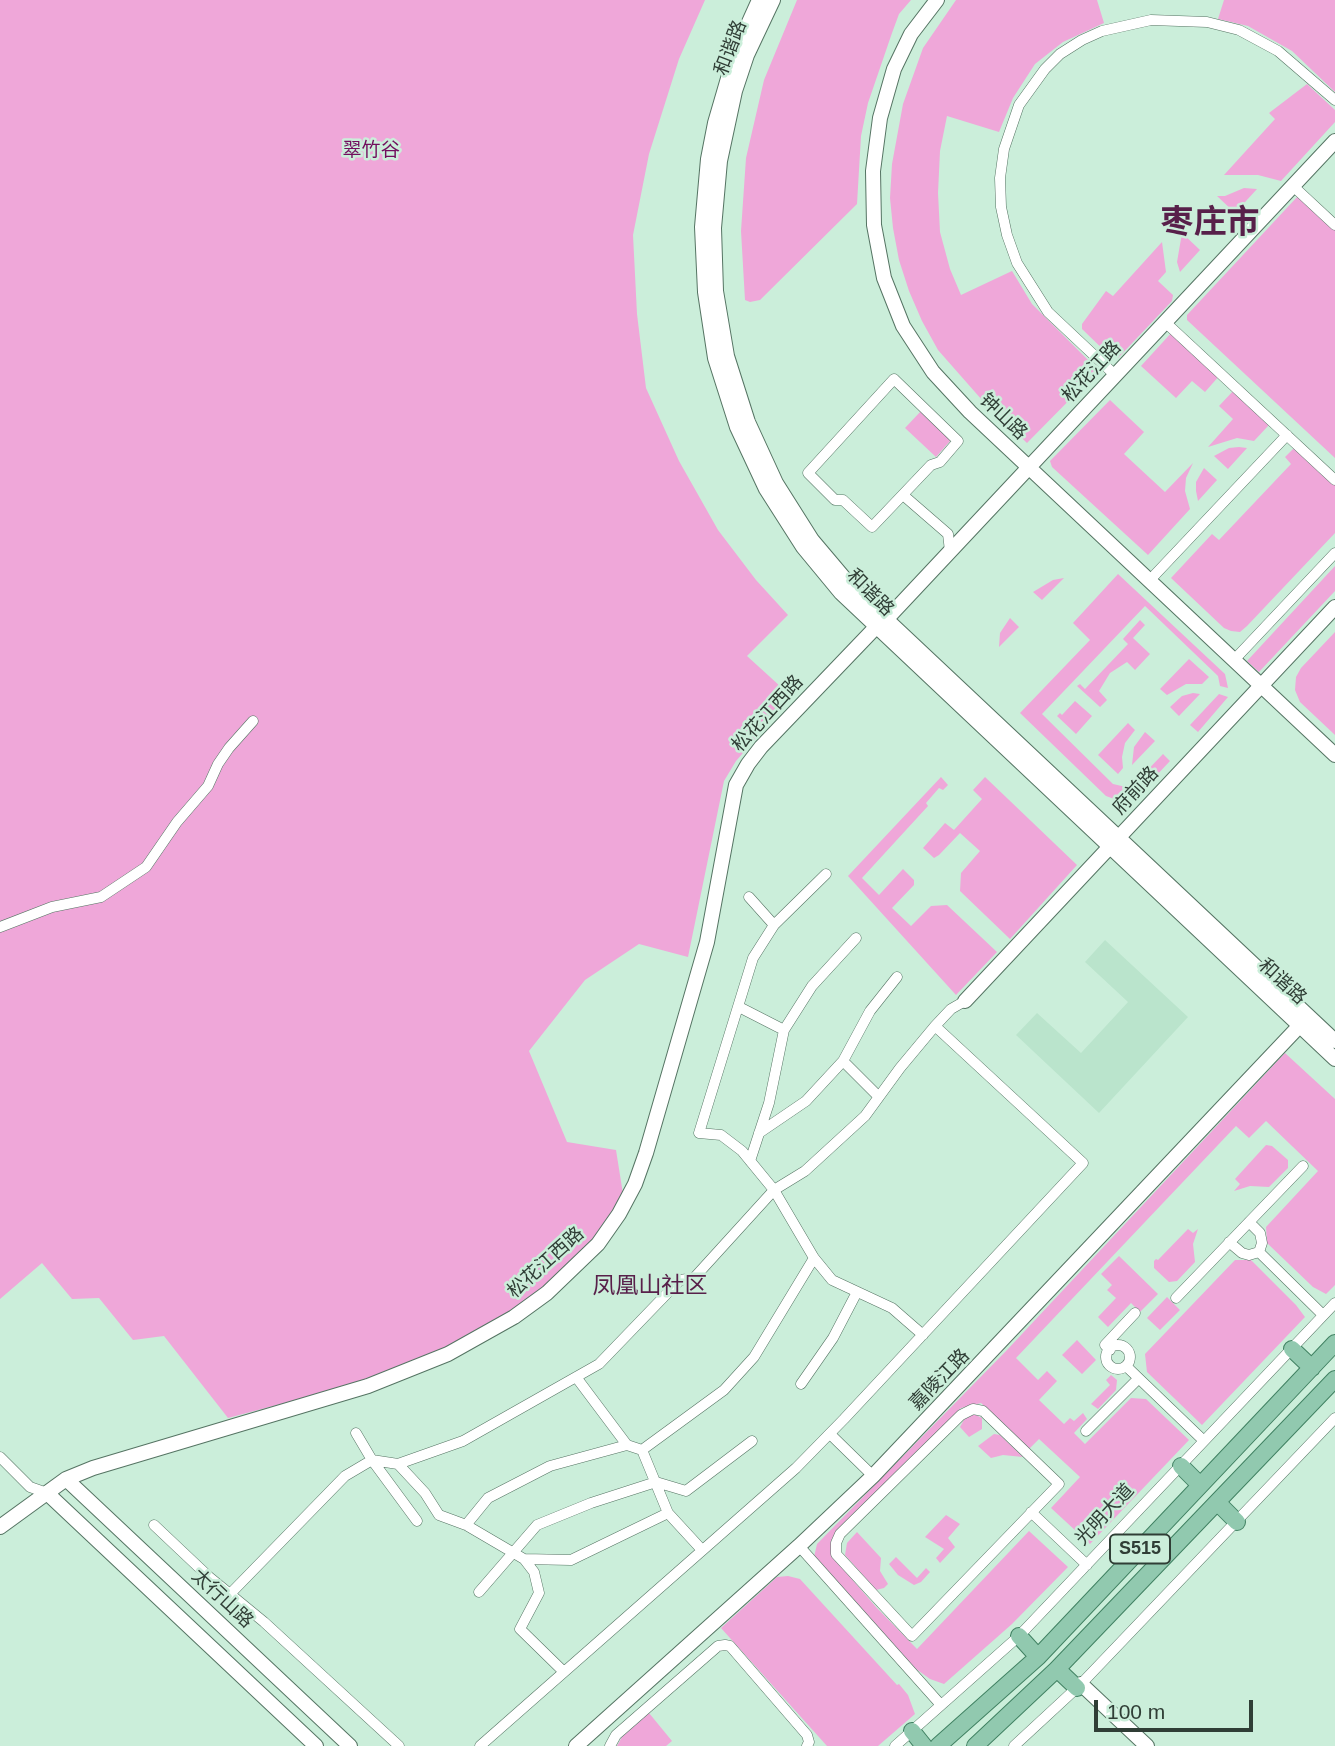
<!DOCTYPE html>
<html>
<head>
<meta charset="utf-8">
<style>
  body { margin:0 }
  #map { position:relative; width:1335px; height:1746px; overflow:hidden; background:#cbeeda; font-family:Arial,sans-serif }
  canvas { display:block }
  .scale { position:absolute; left:1094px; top:1700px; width:159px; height:32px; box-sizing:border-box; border:4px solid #303e36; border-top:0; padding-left:9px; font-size:21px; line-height:24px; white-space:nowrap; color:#303e36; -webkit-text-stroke:5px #cbeeda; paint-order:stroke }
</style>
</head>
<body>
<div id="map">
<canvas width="1335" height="1746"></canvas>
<div class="scale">100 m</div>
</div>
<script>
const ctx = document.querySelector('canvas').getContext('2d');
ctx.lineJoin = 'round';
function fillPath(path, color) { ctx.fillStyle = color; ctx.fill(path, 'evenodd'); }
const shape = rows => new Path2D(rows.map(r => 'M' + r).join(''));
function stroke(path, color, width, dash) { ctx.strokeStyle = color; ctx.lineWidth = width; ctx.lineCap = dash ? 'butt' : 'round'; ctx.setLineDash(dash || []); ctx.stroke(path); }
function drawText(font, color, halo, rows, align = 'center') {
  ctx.font = font + ' Arial,"Noto Sans SC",sans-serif'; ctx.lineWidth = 5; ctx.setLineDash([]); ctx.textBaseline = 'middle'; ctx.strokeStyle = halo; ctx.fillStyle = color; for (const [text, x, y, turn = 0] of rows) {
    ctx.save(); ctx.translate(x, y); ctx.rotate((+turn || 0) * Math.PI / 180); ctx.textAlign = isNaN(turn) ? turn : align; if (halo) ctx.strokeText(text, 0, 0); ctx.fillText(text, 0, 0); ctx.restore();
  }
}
const built = shape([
  [1105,940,1188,1017,1099,1113,1016,1035,1037,1013,1081,1053,1128,1002,1085,962]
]);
const green = shape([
  [0,0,705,0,679,59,649,154,633,235,637,314,646,388,679,461,718,530,756,580,788,615,747,656,792,697,736,761,724,781,688,957,639,944,585,980,529,1051,567,1142,616,1150,623,1194,596,1241,530,1301,449,1348,371,1380,228,1418,164,1336,133,1340,99,1298,72,1299,42,1263,0,1299],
  [797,0,911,0,899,14,892,33,868,103,861,136,857,204,760,300,750,302,745,300,741,231,746,158,764,80],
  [956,0,1097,0,1104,23,1063,42,1035,64,1013,98,999,132,947,116,940,151,938,193,940,232,950,269,961,295,1012,271,1032,304,1096,368,1097,372,1027,443,982,400,938,350,922,321,909,291,899,260,893,228,890,198,892,164,903,104,923,48],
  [1224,0,1335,0,1335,92,1292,51,1248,26,1218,19],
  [1307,84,1335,110,1335,122,1281,181,1258,175,1224,175,1275,119,1269,113],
  [1244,188,1257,189,1235,213,1217,196,1225,196],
  [1298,196,1335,225,1335,458,1187,320,1187,315],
  [1182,233,1200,250,1180,272,1177,262],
  [1162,242,1166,272,1158,281,1173,295,1172,301,1118,358,1112,358,1082,329,1082,324,1106,291,1113,296],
  [1173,331,1220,375,1205,392,1192,381,1176,398,1141,366],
  [1235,389,1269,421,1268,426,1254,441,1237,438,1208,447,1233,419,1219,406],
  [1110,400,1144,432,1124,454,1165,492,1193,463,1186,478,1185,491,1190,509,1148,555,1052,467,1050,461],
  [921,411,951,440,936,457,905,428],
  [1239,447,1247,448,1228,469,1214,456,1229,448],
  [1295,447,1335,482,1335,533,1247,626,1240,632,1231,631,1224,628,1171,578,1212,534,1219,540,1291,464,1285,457],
  [1204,468,1217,480,1198,501,1196,491,1196,482],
  [1335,566,1335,591,1259,672,1247,661],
  [1118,574,1225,674,1228,688,1220,686,1218,676,1145,606,1042,714,1113,784,1126,787,1129,799,1117,800,1106,796,1020,713,1090,640,1073,623],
  [1064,578,1042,600,1033,592,1053,580],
  [1010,618,1019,627,999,647,1000,633],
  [1140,620,1145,625,1133,638,1150,654,1135,670,1127,662,1110,673,1099,691,1107,700,1100,707,1077,686,1080,684,1085,689,1128,644,1123,639],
  [1335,632,1335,735,1300,702,1295,690,1296,677,1301,668],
  [1189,659,1209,677,1202,684,1186,684,1167,695,1160,689],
  [1193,693,1200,694,1179,716,1170,707,1182,696],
  [1219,694,1228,697,1198,732,1190,725],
  [1075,701,1092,716,1076,734,1057,716,1060,713,1062,715],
  [1128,723,1135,730,1125,743,1122,757,1123,768,1118,774,1098,755],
  [1145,732,1155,741,1132,765,1134,747],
  [1163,754,1170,761,1139,794,1135,783],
  [941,777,948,785,943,790,939,788,926,803,928,806,862,878,879,895,903,869,914,880,914,885,892,908,911,926,931,906,947,905,997,952,956,995,848,876],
  [985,777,1077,865,1010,939,960,891,961,873,980,851,960,833,939,855,934,858,923,848,945,823,954,830,982,799,973,790],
  [1285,1053,1335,1099,1335,1285,1326,1294,1313,1287,1267,1243,1266,1227,1318,1171,1266,1121,1249,1138,1236,1126,1016,1358,1038,1380,1047,1371,1057,1381,1039,1400,1064,1424,1070,1418,1074,1421,1083,1413,1087,1419,1074,1433,1085,1444,1131,1398,1146,1399,1189,1440,1090,1544,1051,1508,1080,1477,1039,1439,1029,1449,981,1403,961,1408,841,1528,831,1542,832,1556,876,1607,917,1649,1029,1531,1068,1567,1012,1624,944,1684,930,1679,905,1661,814,1557,817,1544,1007,1350],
  [1266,1145,1272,1146,1288,1160,1288,1168,1269,1187,1250,1186,1234,1191,1240,1184,1235,1179],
  [1188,1229,1193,1233,1198,1229,1193,1244,1195,1262,1177,1281,1169,1282,1154,1268,1154,1261,1156,1259,1158,1260],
  [1119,1256,1158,1294,1140,1312,1131,1303,1108,1327,1098,1317,1116,1298,1107,1290,1112,1285,1101,1274],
  [1235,1260,1251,1260,1296,1305,1305,1317,1202,1425,1147,1372,1145,1354],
  [1167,1297,1180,1310,1160,1330,1147,1318],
  [1077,1340,1096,1360,1082,1374,1062,1355],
  [1111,1375,1117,1380,1116,1390,1098,1409,1091,1404,1110,1385,1106,1380],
  [974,1414,982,1418,982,1429,969,1437,960,1427,965,1418],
  [994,1434,1000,1435,1023,1457,1003,1455,991,1458,978,1446],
  [946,1515,960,1524,948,1538,955,1547,940,1563,936,1558,944,1549,925,1537],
  [857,1532,881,1558,880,1571,888,1584,884,1588,876,1590,845,1555,847,1543],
  [896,1557,917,1578,926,1568,930,1572,921,1582,914,1585,898,1575,889,1564],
  [788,1576,800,1579,897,1685,899,1684,908,1695,915,1714,878,1746,827,1746,721,1628,777,1577],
  [649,1713,672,1741,666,1746,617,1746,622,1737]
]);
const street = shape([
  [1293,186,1335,225],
  [1165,322,1335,480],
  [1115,375,1048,312,1017,263,1007,235,1001,207,1000,178,1004,149,1019,105,1045,69,1060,54,1082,40,1102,31,1151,20,1207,22,1239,30,1278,51,1335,100],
  [894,379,958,441,940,462,931,465,872,527,843,500,835,500,808,473,894,379],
  [903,495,948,534,950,551],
  [1149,581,1287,435],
  [1234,660,1335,553],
  [826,874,774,925,753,958,699,1133,721,1135,742,1151,774,1190,814,1258,832,1280,892,1308,923,1335],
  [749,897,774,925],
  [0,927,52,907,101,897,146,867,177,822,208,786,218,764,229,748,253,721],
  [739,1007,784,1030,769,1103,750,1161],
  [784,1030,812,986,856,938],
  [843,1061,879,1097],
  [759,1133,806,1101,843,1061,870,1011,897,977],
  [1249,1222,1260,1233,1262,1243,1259,1252],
  [1229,1242,1242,1253,1249,1255,1259,1252],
  [1259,1252,1323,1315],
  [1176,1298,1303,1166],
  '1106 1357a12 12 0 1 1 24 0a12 12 0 1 1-24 0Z',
  [1110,1350,1105,1345,1135,1313],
  [1126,1366,1204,1441],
  [576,1377,627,1445,642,1450,668,1513,702,1550],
  [801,1384,833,1338,857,1292],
  [973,1409,983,1411,1059,1484,912,1636,836,1554,836,1543,840,1534,961,1415,973,1409],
  [1086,1431,1138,1379],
  [356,1433,372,1460,417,1521],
  [830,1434,873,1476],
  [642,1450,724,1390,754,1357,814,1258],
  [0,1457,30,1487,47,1493],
  [398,1464,425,1493,439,1515,466,1525,524,1559,534,1572,539,1593,520,1629,564,1672],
  [1031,1512,1087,1565],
  [154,1525,208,1576,264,1622,399,1746],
  [466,1525,488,1498,550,1466,627,1445],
  [799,1546,941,1705],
  [524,1559,571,1560,668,1513],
  [479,1592,537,1525,591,1503,656,1482,686,1491,752,1441],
  [230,1594,345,1476,372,1460,398,1464,463,1441,599,1364,680,1280,694,1278,774,1190,805,1171,865,1116,900,1068,935,1026,951,1009,965,1001],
  [480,1746,796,1468,844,1419,1083,1163,935,1026],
  [610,1746,616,1735,718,1646,725,1645,730,1646,807,1735,809,1742,807,1746],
  [895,1746,1019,1636,1335,1303],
  [1014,1746,1081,1684,1335,1418]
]);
const secondary = shape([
  [759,0,736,51,715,123,708,159,702,227,705,292,715,358,737,427,766,489,803,547,841,593,1335,1059],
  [773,0,747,55,735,91,720,161,714,228,716,291,727,356,748,422,776,483,812,540,850,585,1335,1041],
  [937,0,911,34,894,69,880,118,873,171,874,225,884,278,903,326,933,372,970,412,1335,755],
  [881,625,1335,141],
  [965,1001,1335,607],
  [66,1479,350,1746],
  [47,1493,316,1746],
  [0,1527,66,1479,93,1468,368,1386,448,1354,514,1317,547,1293,598,1244,619,1214,635,1184,646,1153,707,942,736,785,748,764,761,747,876,627],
  [1081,1684,1147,1746],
  [576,1746,799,1546,873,1476,1306,1019]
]);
const primary = shape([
  [1292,1349,1312,1368],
  [1181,1466,1200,1485],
  [1218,1503,1237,1522],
  [1019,1636,1038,1657],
  [1057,1669,1077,1688],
  [912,1731,924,1746],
  [938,1746,1038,1657,1335,1343],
  [975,1746,1057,1669,1335,1379]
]);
const shields = [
  [1140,1549,60]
];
const shieldNames = [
  ["S515",1140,1549]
];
const streetNames = [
  ["和谐路",731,48,-69],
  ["松花江路",1092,372,-47],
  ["钟山路",1003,417,44],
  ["和谐路",870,593,45],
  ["松花江西路",768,714,-48],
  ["府前路",1136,791,-47],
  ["和谐路",1282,982,43],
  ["松花江西路",546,1263,-42],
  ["嘉陵江路",940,1380,-46],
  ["光明大道",1105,1515,-47],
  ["太行山路",222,1599,43]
];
const parkNames = [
  ["翠竹谷",371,151]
];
const quarterNames = [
  ["凤凰山社区",650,1287]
];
const townNames = [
  ["枣庄市",1210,224]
];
fillPath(built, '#bae4cc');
fillPath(green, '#efa7d9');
stroke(street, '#557463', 11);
stroke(secondary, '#557463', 16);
stroke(primary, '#408162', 18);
stroke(street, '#fff', 10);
stroke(secondary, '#fff', 14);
stroke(primary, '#91c9af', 16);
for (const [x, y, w] of shields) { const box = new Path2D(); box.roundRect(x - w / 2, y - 14.5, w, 29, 5); ctx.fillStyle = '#cbeeda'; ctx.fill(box); stroke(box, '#303e36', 2); }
drawText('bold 18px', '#303e36', null, shieldNames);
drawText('19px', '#303e36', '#cbeeda', streetNames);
drawText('19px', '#720e5e', '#cbeeda', parkNames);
drawText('23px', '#58204a', '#cbeeda', quarterNames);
drawText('bold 33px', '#58204a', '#cbeeda', townNames);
</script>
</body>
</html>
